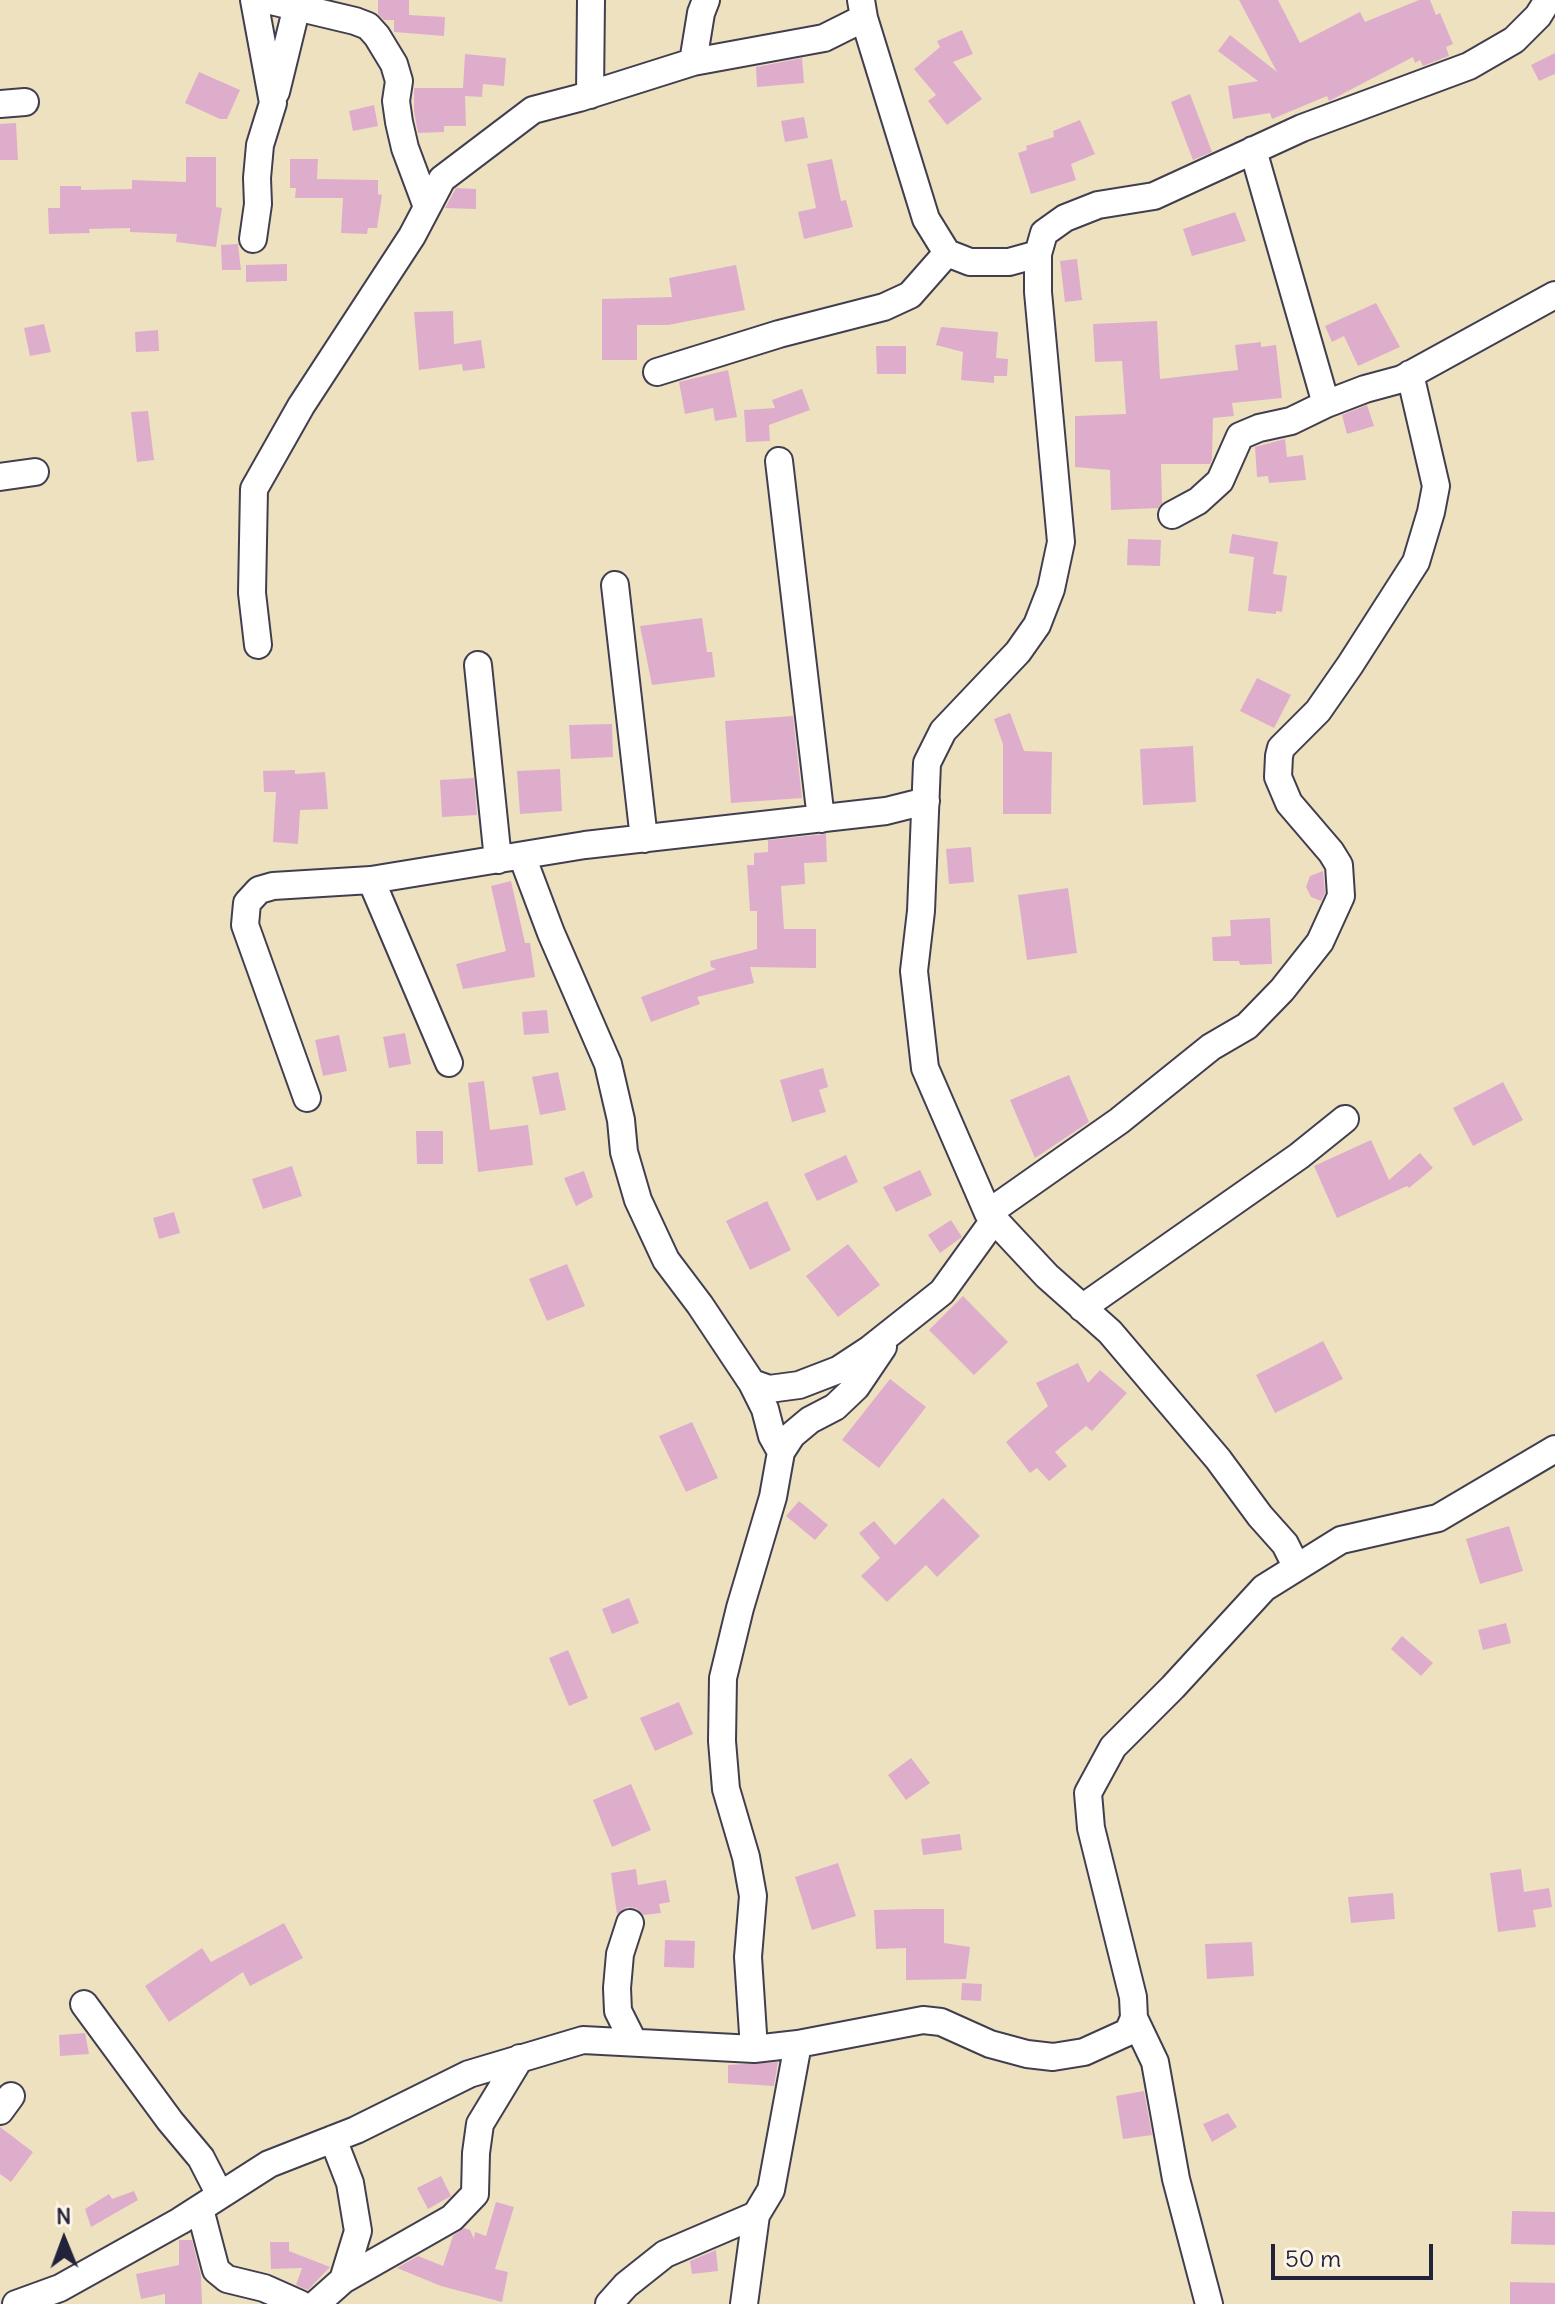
<!DOCTYPE html>
<html>
<head>
<meta charset="utf-8">
<style>
  body { margin:0 }
  #map { position:relative; width:1555px; height:2304px; overflow:hidden; background:#eee1c0; font-family:Delius,sans-serif }
  canvas { display:block }
  .north { position:absolute; left:24px; top:2200px; width:80px; height:80px; -webkit-text-stroke:6px #fcf5e5; paint-order:stroke; rotate:359deg; font-size:22px; font-weight:700; line-height:32px; text-align:center; color:#22223b }
  .north::after { content:''; display:block; margin:auto; width:28px; height:36px; background:#22223b; clip-path:polygon(50% 0,100% 100%,50% 72%,0 100%) }
  .scale { position:absolute; left:1271px; top:2244px; width:162px; height:36px; box-sizing:border-box; border:4px solid #22223b; border-top:0; padding-left:10px; font-size:24px; line-height:28px; white-space:nowrap; color:#22223b; -webkit-text-stroke:6px #fcf5e5; paint-order:stroke }
</style>
</head>
<body>
<div id="map">
<canvas width="1555" height="2304"></canvas>
<div class="north">N</div>
<div class="scale">50 m</div>
</div>
<script>
const ctx = document.querySelector('canvas').getContext('2d');
ctx.lineJoin = 'round';
function fillPath(path, color) { ctx.fillStyle = color; ctx.fill(path, 'evenodd'); }
const shape = rows => new Path2D(rows.map(r => 'M' + r).join(''));
function stroke(path, color, width, dash) { ctx.strokeStyle = color; ctx.lineWidth = width; ctx.lineCap = dash ? 'butt' : 'round'; ctx.setLineDash(dash || []); ctx.stroke(path); }
const building = shape([
  [378,0,409,0,409,15,445,17,444,36,394,32,394,20,384,20,378,14],
  [1239,0,1278,0,1300,43,1360,12,1365,22,1419,0,1430,0,1436,15,1440,13,1453,44,1446,47,1449,56,1423,66,1420,60,1415,63,1413,57,1329,101,1327,96,1272,119,1270,113,1233,119,1228,86,1258,81,1218,51,1230,35,1277,72],
  [962,30,973,54,953,62,982,99,947,125,928,101,936,95,914,69,940,47,937,41],
  [1555,53,1555,74,1539,81,1531,65],
  [465,54,506,58,504,86,483,84,482,97,465,96,466,126,444,126,444,132,418,133,414,111,414,88,463,88],
  [802,58,804,83,757,87,756,67],
  [199,72,240,90,227,119,220,119,185,103],
  [1190,94,1212,152,1193,160,1171,102],
  [374,105,378,126,353,131,349,111],
  [804,117,808,138,785,142,781,121],
  [1080,120,1095,154,1071,164,1076,180,1031,194,1018,153,1027,150,1026,146,1054,137,1053,131],
  [16,123,18,160,0,160,0,124],
  [186,157,216,157,216,207,222,208,216,247,176,242,177,234,130,232,130,228,89,229,90,233,49,234,48,208,60,208,60,186,81,186,81,190,132,189,132,180,186,182],
  [290,159,318,159,317,179,378,180,378,194,382,195,377,228,368,228,367,234,341,233,343,198,295,198,296,188,290,188],
  [832,159,841,201,846,200,853,227,804,239,798,212,816,208,807,164],
  [456,188,476,189,476,209,445,208],
  [1235,212,1246,241,1192,256,1183,229],
  [238,244,241,270,222,270,221,245],
  [1077,259,1082,300,1065,302,1060,261],
  [287,264,287,281,246,282,246,265],
  [736,265,745,310,668,325,637,325,637,360,602,360,602,299,672,297,669,278],
  [1376,303,1400,347,1358,366,1344,336,1332,342,1325,326],
  [453,311,454,344,481,340,485,368,463,371,462,364,419,370,414,312],
  [1157,321,1160,379,1238,370,1235,345,1261,342,1261,347,1276,345,1282,398,1232,403,1234,416,1213,418,1212,459,1210,464,1161,464,1162,503,1158,508,1111,510,1110,470,1075,467,1075,416,1126,414,1122,361,1095,362,1093,324],
  [44,324,51,352,30,356,24,328],
  [941,327,998,332,996,358,1008,359,1007,376,994,376,994,383,961,380,963,352,936,345],
  [158,330,159,351,136,352,135,332],
  [876,346,906,346,906,374,877,374],
  [728,370,737,417,715,421,713,408,685,414,679,382],
  [802,389,810,410,769,425,770,441,746,442,744,410,775,408,772,400],
  [1367,405,1374,426,1347,434,1342,415],
  [148,411,154,460,137,462,131,412],
  [1285,439,1287,457,1303,455,1306,480,1269,483,1268,476,1257,477,1255,447],
  [1232,534,1278,542,1273,574,1287,576,1282,612,1276,611,1276,614,1248,611,1254,557,1229,553],
  [1128,539,1161,540,1160,566,1127,565],
  [702,618,707,652,712,652,715,677,652,685,640,626],
  [1257,678,1291,695,1274,728,1240,711],
  [1010,713,1024,751,1052,752,1051,814,1003,814,1003,744,994,719],
  [793,716,802,798,731,803,725,721],
  [612,724,613,757,571,759,569,725],
  [1193,746,1196,802,1143,805,1140,749],
  [560,769,562,811,520,814,517,771],
  [295,770,295,774,325,772,328,809,300,810,298,844,273,842,276,792,264,792,263,771],
  [474,778,477,815,442,817,440,780],
  [826,834,827,862,804,863,805,884,781,886,784,929,816,929,816,968,750,967,754,983,697,997,700,1004,651,1022,641,997,716,969,711,967,710,961,757,949,757,911,750,911,747,865,754,865,754,853,768,852,768,840],
  [971,847,974,882,949,884,946,849],
  [1323,871,1325,893,1321,901,1311,897,1306,887,1310,876],
  [511,881,525,943,530,943,535,977,463,989,456,964,506,951,491,886],
  [1068,888,1077,953,1027,960,1018,895],
  [1270,918,1272,964,1240,965,1239,961,1213,961,1212,937,1231,936,1230,920],
  [547,1010,549,1033,524,1035,522,1012],
  [405,1033,411,1064,389,1068,383,1037],
  [339,1035,347,1071,323,1076,315,1040],
  [823,1068,828,1087,819,1090,826,1112,792,1122,780,1080],
  [558,1072,566,1110,540,1115,532,1077],
  [1069,1075,1089,1122,1035,1158,1010,1100],
  [484,1081,490,1130,528,1125,533,1165,478,1172,468,1083],
  [1503,1082,1523,1120,1473,1146,1453,1108],
  [416,1131,443,1131,443,1164,417,1164],
  [1371,1140,1389,1180,1420,1153,1433,1168,1409,1188,1407,1186,1337,1218,1314,1166],
  [846,1155,858,1182,817,1201,804,1174],
  [292,1166,302,1196,263,1209,252,1179],
  [920,1170,932,1195,896,1212,883,1187],
  [584,1171,593,1197,576,1206,564,1178],
  [767,1201,791,1250,750,1270,726,1221],
  [174,1212,180,1233,159,1239,153,1218],
  [951,1220,962,1237,940,1253,928,1235],
  [848,1244,880,1285,838,1317,806,1276],
  [567,1264,585,1306,547,1321,529,1279],
  [963,1296,1008,1342,974,1375,929,1330],
  [1323,1341,1343,1379,1275,1413,1256,1375],
  [1078,1363,1088,1383,1100,1370,1127,1393,1092,1431,1086,1426,1055,1452,1067,1466,1049,1481,1037,1468,1030,1473,1006,1442,1048,1406,1036,1383],
  [890,1379,926,1407,879,1468,842,1440],
  [692,1422,718,1478,686,1492,659,1436],
  [943,1498,980,1536,937,1577,926,1565,887,1602,861,1576,880,1558,859,1533,874,1521,895,1545],
  [799,1501,828,1525,815,1540,786,1516],
  [1509,1526,1523,1571,1480,1584,1466,1539],
  [629,1598,639,1623,612,1634,602,1609],
  [1506,1623,1511,1643,1483,1650,1478,1630],
  [1402,1636,1433,1663,1421,1676,1391,1649],
  [568,1650,588,1698,569,1706,549,1658],
  [679,1702,693,1734,655,1751,640,1718],
  [911,1758,930,1783,906,1800,888,1775],
  [631,1784,651,1830,612,1847,593,1800],
  [960,1834,962,1850,923,1855,921,1839],
  [838,1863,856,1916,812,1930,795,1877],
  [636,1869,638,1885,666,1880,670,1902,659,1904,661,1913,644,1915,636,1908,627,1907,617,1914,611,1873],
  [1521,1869,1524,1892,1549,1888,1552,1907,1533,1910,1536,1927,1498,1932,1490,1873],
  [1393,1893,1395,1919,1351,1923,1348,1897],
  [916,1909,944,1909,944,1943,970,1947,966,1979,906,1980,906,1948,876,1949,874,1910],
  [284,1923,303,1958,250,1986,243,1972,169,2022,145,1986,202,1948,211,1962],
  [665,1940,695,1941,694,1968,664,1967],
  [1252,1942,1254,1976,1207,1979,1205,1944],
  [962,1983,982,1984,981,2001,961,2000],
  [85,2033,89,2054,60,2056,59,2035],
  [778,2062,774,2086,728,2083,728,2065],
  [1144,2091,1152,2135,1123,2139,1116,2096],
  [1228,2113,1237,2127,1212,2142,1203,2124],
  [0,2127,33,2152,11,2182,0,2174],
  [441,2176,451,2196,428,2209,417,2188],
  [134,2191,138,2200,91,2227,85,2209,109,2194,112,2199],
  [496,2202,514,2207,495,2269,508,2272,502,2302,441,2286,397,2268,418,2256,443,2266,453,2236,464,2228,470,2230,474,2239,475,2232,486,2236],
  [1512,2211,1555,2212,1555,2245,1511,2244],
  [179,2240,192,2240,201,2276,202,2304,165,2304,165,2294,141,2299,136,2274,179,2265],
  [270,2242,289,2242,289,2251,330,2267,308,2290,296,2285,302,2268,271,2269],
  [716,2250,718,2271,692,2274,690,2261],
  [1510,2282,1555,2283,1555,2304,1510,2304]
]);
const street = shape([
  [267,0,355,21,368,26,377,36,394,64,399,81,396,101,399,122,405,148,427,207],
  [861,0,864,18,926,219,947,253,970,262,1009,262,1038,254],
  [693,62,701,13,706,0],
  [276,92,297,6],
  [590,95,591,0],
  [0,104,25,102],
  [1253,150,1326,404],
  [253,239,258,204,257,178,260,145,273,103,254,0],
  [657,372,779,334,884,307,910,295,947,253],
  [779,461,821,819],
  [0,477,35,472],
  [1172,515,1198,501,1220,481,1240,436,1259,428,1291,421,1326,404,1365,389,1402,379,1555,295],
  [615,585,644,839],
  [258,645,252,593,254,489,301,406,412,236,442,179,533,110,579,98,693,62,824,38,864,18],
  [478,665,498,860],
  [522,856,551,933,608,1064,621,1120,624,1152,638,1200,666,1260,700,1305,752,1383,769,1389,799,1385,838,1370,870,1349,942,1292,994,1220],
  [371,880,449,1063],
  [307,1098,245,925,247,903,259,890,273,886,371,880,585,845,886,811,926,801],
  [988,1213,1119,1121,1211,1047,1247,1026,1282,990,1320,942,1341,896,1339,865,1331,852,1289,803,1278,777,1279,756,1281,748,1318,711,1350,665,1416,562,1431,512,1436,486,1410,374],
  [1082,1308,1299,1156,1345,1119],
  [752,1383,765,1409,772,1436,781,1452],
  [1296,1566,1285,1544,1260,1516,1218,1459,1110,1332,1047,1276,988,1213,925,1068,914,971,921,911,927,763,943,731,1018,652,1037,625,1051,589,1061,542,1038,292,1038,254,1044,233,1065,218,1098,205,1154,196,1302,128,1469,66,1514,40,1538,16,1548,0],
  [630,1923,620,1954,617,1988,618,2011,633,2041],
  [84,2004,170,2121,201,2158,220,2195],
  [1134,2018,1155,2062,1176,2179,1209,2304],
  [754,2049,748,1957,753,1896,746,1857,726,1789,722,1741,723,1678,740,1608,773,1497,781,1452,792,1435,810,1420,835,1407,856,1387,883,1347],
  [0,2111,11,2096],
  [333,2139,350,2183,358,2231,343,2280],
  [200,2209,216,2270,227,2279,264,2288,300,2304],
  [16,2304,60,2288,180,2221,269,2164,356,2130,469,2074,583,2040,754,2049,798,2044,923,2020,941,2022,990,2044,1027,2054,1053,2057,1084,2052,1128,2032,1134,2018,1133,1997,1091,1828,1088,1793,1113,1747,1173,1687,1264,1588,1341,1540,1438,1518,1555,1449],
  [316,2304,343,2280,452,2218,475,2194,476,2153,480,2124,520,2058],
  [609,2304,626,2285,665,2254,756,2215,771,2190,798,2044],
  [744,2304,756,2215]
]);
fillPath(building, '#deadcc');
stroke(street, '#413f4f', 30);
stroke(street, '#fff', 26);
</script>
</body>
</html>
